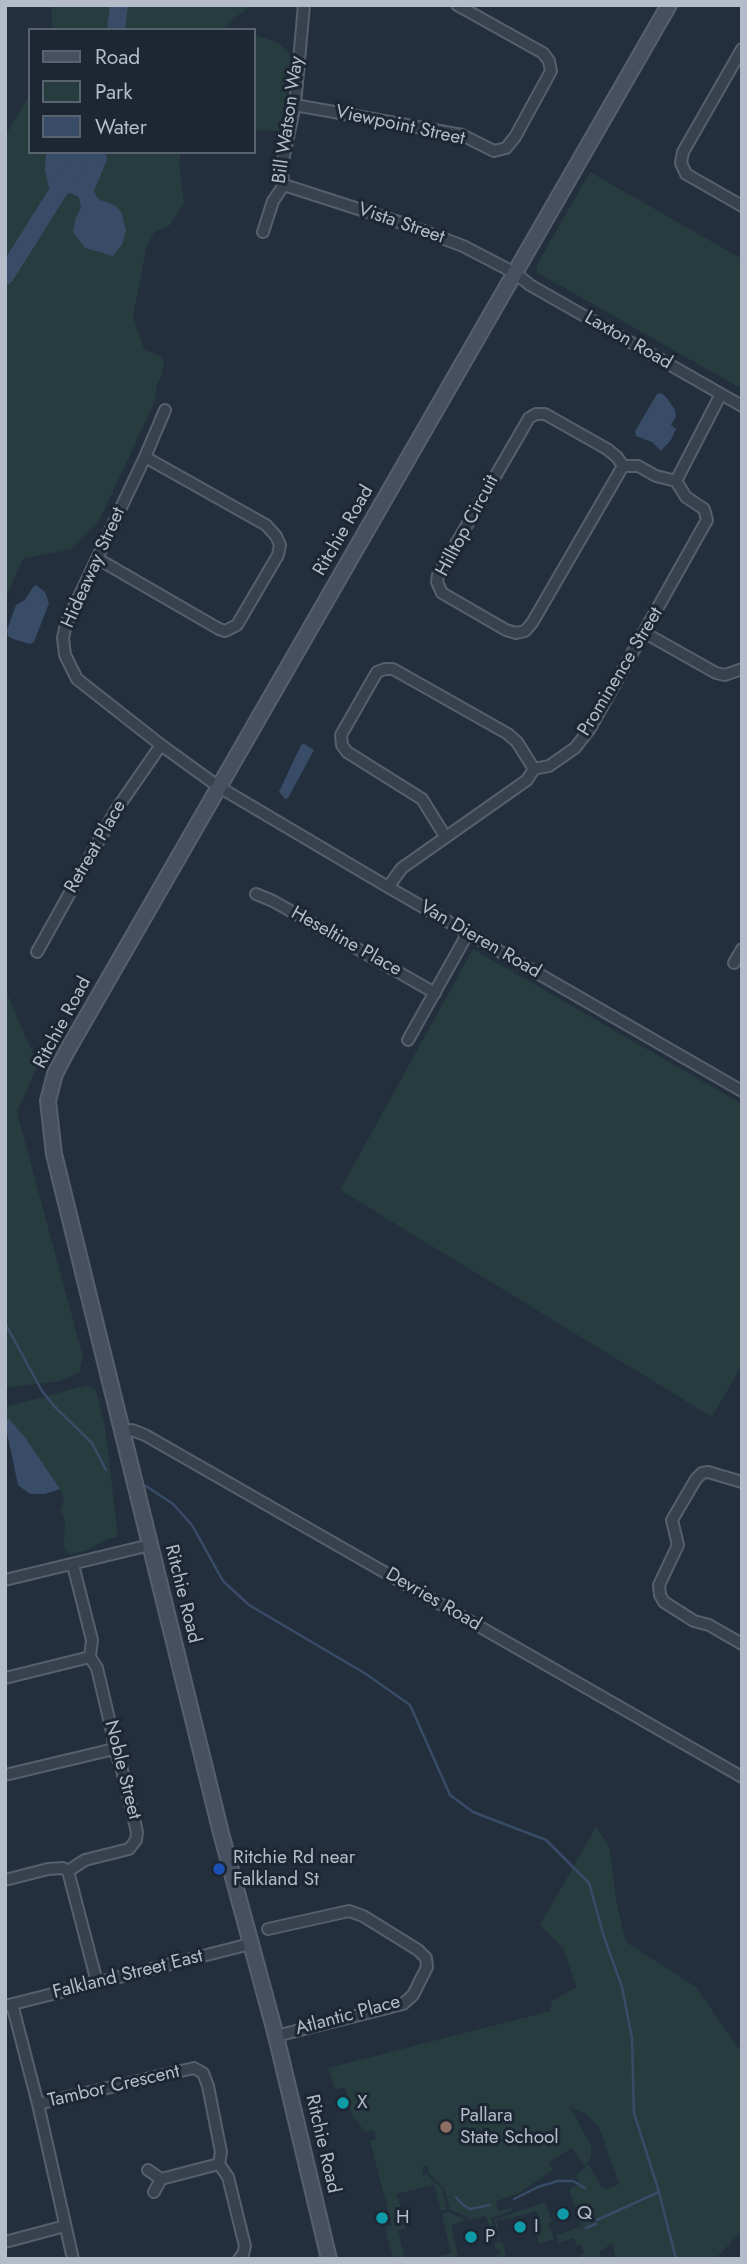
<!DOCTYPE html>
<html>
<head>
<meta charset="utf-8">
<style>
  body { margin:0 }
  #map { position:relative; width:747px; height:2264px; overflow:hidden; background:#242f3e; font-family:Jost,sans-serif }
  canvas { display:block }
  .frame { position:absolute; inset:0; border:7px solid #b4bcc9; pointer-events:none }
  .legend { position:absolute; left:28px; top:28px; width:228px; height:126px; box-sizing:border-box; background:#1d2633; border:2px solid #59626f; margin:0; padding:9px 12px; list-style:none; font-size:21px; color:#b4bcc9 }
  .legend li { display:flex; align-items:center; gap:14px; height:35px }
  .legend b { width:35px; border:2px solid #59626f }
</style>
</head>
<body>
<div id="map">
<canvas width="747" height="2264"></canvas>
<div class="frame"></div>
<ul class="legend">
<li><b style="height:9px;background:#465061"></b>Road</li>
<li><b style="height:19px;background:#263c3f"></b>Park</li>
<li><b style="height:19px;background:#394c67"></b>Water</li>
</ul>
</div>
<script>
const ctx = document.querySelector('canvas').getContext('2d');
ctx.lineJoin = 'round';
function fillPath(path, color) { ctx.fillStyle = color; ctx.fill(path, 'evenodd'); }
const shape = rows => new Path2D(rows.map(r => 'M' + r).join(''));
function stroke(path, color, width, dash) { ctx.strokeStyle = color; ctx.lineWidth = width; ctx.lineCap = dash ? 'butt' : 'round'; ctx.setLineDash(dash || []); ctx.stroke(path); }
function drawText(font, color, halo, rows, align = 'center') {
  ctx.font = font + ' Jost,sans-serif'; ctx.lineWidth = 6; ctx.setLineDash([]); ctx.textBaseline = 'middle'; ctx.strokeStyle = halo; ctx.fillStyle = color; for (const [text, x, y, turn = 0] of rows) {
    ctx.save(); ctx.translate(x, y); ctx.rotate((+turn || 0) * Math.PI / 180); ctx.textAlign = isNaN(turn) ? turn : align; if (halo) ctx.strokeText(text, 0, 0); ctx.fillText(text, 0, 0); ctx.restore();
  }
}
const green = shape([
  [51,5,252,5,237,16,225,28,227,30,52,30],
  [254,35,277,42,289,53,292,68,279,131,254,130],
  [30,95,30,152,181,152,179,165,184,203,169,226,154,232,146,249,133,316,144,349,159,355,164,362,162,374,157,385,154,403,98,523,72,549,23,559,5,599,5,136],
  [590,172,742,259,742,389,538,273,536,266],
  [473,949,742,1104,742,1365,712,1417,340,1190],
  [5,989,38,1065,17,1112,83,1357,79,1373,60,1381,5,1388],
  [88,1385,96,1390,105,1427,118,1537,107,1539,87,1550,69,1555,64,1546,65,1520,60,1511,64,1500,60,1489,8,1419,5,1423,5,1407],
  [596,1827,609,1846,617,1905,626,1942,696,1987,741,2052,742,2234,737,2236,715,2259,616,2259,612,2243,600,2252,601,2259,581,2259,580,2255,584,2253,581,2245,576,2245,574,2238,559,2243,556,2234,560,2234,581,2226,569,2189,576,2186,579,2181,576,2175,589,2165,602,2187,607,2189,619,2184,599,2127,586,2114,570,2107,591,2146,591,2156,587,2164,584,2166,572,2148,549,2162,553,2170,518,2194,496,2201,498,2211,511,2208,512,2211,491,2218,496,2238,489,2239,488,2234,491,2233,486,2216,469,2220,468,2217,450,2210,444,2189,429,2173,427,2166,422,2167,423,2175,427,2174,442,2189,447,2209,441,2211,434,2185,397,2194,406,2228,398,2231,405,2259,393,2259,385,2227,392,2225,370,2141,376,2139,374,2130,365,2132,352,2115,345,2087,335,2089,328,2068,550,2011,552,2001,576,1987,564,1949,540,1925],
  [545,2202,552,2221,548,2223,554,2239,539,2244,537,2234,542,2232,537,2211,497,2221,499,2237,500,2243,503,2243,506,2256,494,2259,493,2256,500,2254,499,2250,496,2250,494,2243,499,2241,494,2220],
  [448,2212,463,2218,464,2221,451,2225,459,2259,439,2259,438,2256,451,2253,442,2214]
]);
const water = shape([
  [46,152,106,152,107,160,94,191,98,199,116,206,122,214,126,231,122,245,113,256,85,248,73,232,75,220,81,208,79,197,70,193,60,196,49,188,45,170],
  [661,393,667,398,675,410,676,416,671,425,676,429,671,440,661,451,652,442,636,436,635,431,657,394],
  [36,585,45,592,49,603,34,642,30,644,13,639,8,636,7,630,16,605,25,600,33,587],
  [304,744,314,750,288,798,285,799,279,792,301,745],
  [8,1418,24,1436,60,1489,45,1494,30,1494,18,1485,5,1423]
]);
const stream = shape([
  [5,1323,42,1391,54,1406,92,1443,106,1470],
  [146,1486,173,1504,192,1525,223,1581,249,1605,366,1674,410,1705,450,1795,473,1812,546,1840,589,1883,604,1937,622,1987,632,2038,634,2113,659,2192,676,2259],
  [456,2197,463,2205,470,2209,490,2205],
  [514,2199,538,2187,558,2181,573,2181,585,2188],
  [597,2220,659,2192],
  [586,2228,596,2224]
]);
const river = shape([
  [116,30,119,5],
  [5,276,83,152]
]);
const street = shape([
  [742,49,683,152,681,163,686,174,742,206],
  [295,105,462,135,494,151,506,148,515,137,551,71,549,61,543,53,457,5],
  [284,185,405,224,463,246,515,273,530,285,742,406],
  [263,232,273,201,284,185,281,169,295,105,304,5],
  [165,410,145,457,66,624,63,638,65,655,77,679,161,745,219,787,388,887,742,1091],
  [623,466,532,623,525,631,516,633,506,630,442,593,437,582,438,575,529,418,536,414,545,414,607,449,617,457,623,466,638,466,656,476,676,481],
  [98,559,219,629,225,631,237,625,278,555,280,545,276,536,266,525,145,457],
  [645,633,716,673,725,675,742,669],
  [445,836,422,799,347,752,342,745,341,735,377,672,385,669,393,669,508,734,517,742,534,769],
  [388,887,402,868,527,780,534,769,549,766,575,748,589,730,707,520,704,509,686,497,676,481,721,394],
  [256,894,273,901,435,993],
  [37,952,116,810,161,745],
  [734,963,742,949],
  [408,1040,468,933],
  [123,1432,132,1430,145,1435,742,1777],
  [742,1482,708,1472,702,1473,696,1479,672,1520,678,1545,659,1585,660,1595,664,1602,694,1621,709,1625,742,1644],
  [5,1580,150,1545],
  [5,1678,90,1657],
  [5,1775,114,1749],
  [68,1871,97,1982],
  [5,1880,48,1869,63,1868,68,1871,85,1860,129,1849,136,1840,137,1832,121,1766,114,1749,113,1736,97,1668,90,1657,92,1640,73,1565],
  [268,1929,349,1911,363,1916,418,1950,426,1958,427,1967,413,1995,403,2004,276,2036],
  [12,2004,38,2104,73,2259],
  [5,2006,250,1944],
  [38,2104,194,2068,203,2073,208,2086,221,2152,219,2164,228,2177,245,2246,243,2254,239,2259],
  [148,2170,161,2179,219,2164],
  [154,2192,161,2179],
  [5,2242,65,2226]
]);
const secondary = shape([
  [329,2259,276,2036,221,1833,54,1154,48,1101,55,1074,67,1051,669,5]
]);
const markers = [
  [219,1869,7,"#1a4fb4"],
  [343,2103,7,"#0f9aa8"],
  [446,2127,7,"#8d6e63"],
  [563,2214,7,"#0f9aa8"],
  [382,2218,7,"#0f9aa8"],
  [520,2227,7,"#0f9aa8"],
  [471,2237,7,"#0f9aa8"]
];
const streetNames = [
  ["Bill Watson Way",289,120,-82],
  ["Viewpoint Street",400,126,12],
  ["Vista Street",401,224,19],
  ["Laxton Road",628,341,30],
  ["Hilltop Circuit",468,526,-62],
  ["Ritchie Road",344,531,-60],
  ["Hideaway Street",94,568,-66],
  ["Prominence Street",621,672,-59],
  ["Retreat Place",96,847,-60],
  ["Van Dieren Road",480,940,30],
  ["Heseltine Place",346,942,29],
  ["Ritchie Road",63,1023,-62],
  ["Ritchie Road",182,1594,76],
  ["Devries Road",433,1600,30],
  ["Noble Street",122,1770,76],
  ["Falkland Street East",128,1975,-14],
  ["Atlantic Place",348,2016,-15],
  ["Tambor Crescent",114,2087,-13],
  ["Ritchie Road",322,2144,77]
];
const poiNames = [
  ["Ritchie Rd near",233,1858],
  ["Falkland St",233,1880],
  ["X",357,2103],
  ["Pallara",460,2116],
  ["State School",460,2138],
  ["Q",577,2214],
  ["H",396,2218],
  ["I",534,2227],
  ["P",485,2237]
];
fillPath(green, '#263c3f');
fillPath(water, '#394c67');
stroke(stream, '#394c67', 2.5);
stroke(river, '#394c67', 18);
stroke(street, '#565f6c', 14);
stroke(secondary, '#565f6c', 18);
stroke(street, '#38414e', 10);
stroke(secondary, '#465061', 14);
for (const [x, y, r, color] of markers) { const dot = new Path2D(); dot.arc(x, y, r, 0, 2 * Math.PI); ctx.fillStyle = color; ctx.fill(dot); stroke(dot, '#1d2633', 2.5); }
drawText('19px', '#b4bcc9', '#1d2633', streetNames);
drawText('19px', '#b4bcc9', '#1d2633', poiNames, 'left');
</script>
</body>
</html>
